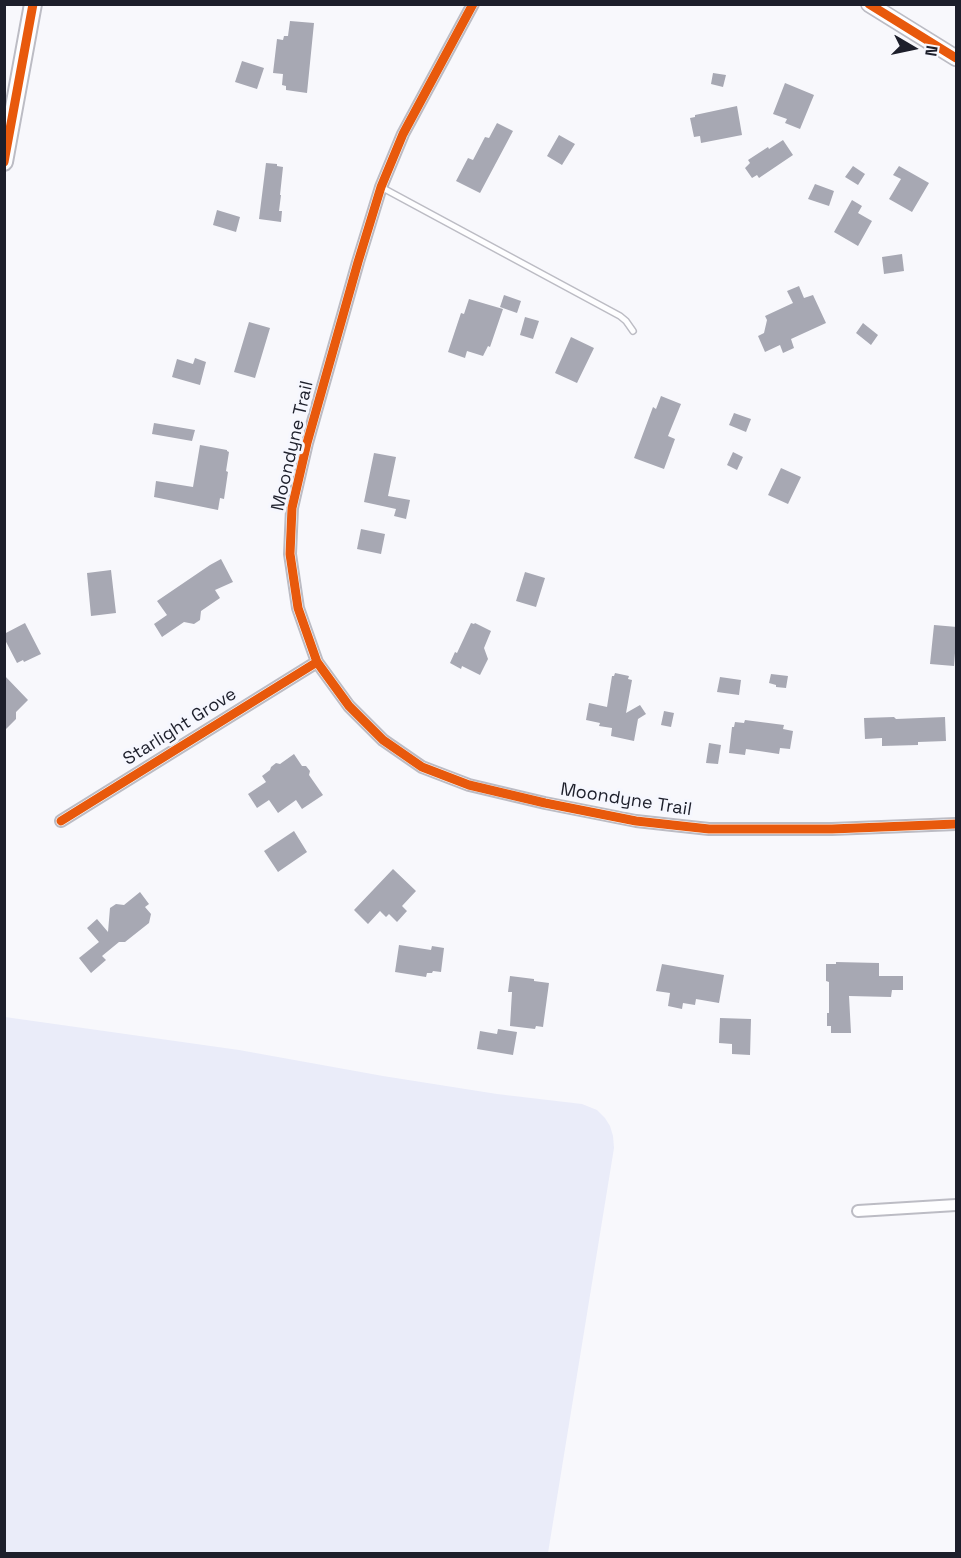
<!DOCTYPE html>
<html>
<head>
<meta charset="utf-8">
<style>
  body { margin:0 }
  #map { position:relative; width:961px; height:1558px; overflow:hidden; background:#f8f8fc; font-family:"Space Grotesk",sans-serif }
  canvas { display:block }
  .frame { position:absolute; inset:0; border:6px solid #1d1f2b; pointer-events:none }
  .north { position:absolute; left:883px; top:18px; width:60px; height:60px; -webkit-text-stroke:4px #f6f7fe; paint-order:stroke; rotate:99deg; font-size:16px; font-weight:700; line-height:24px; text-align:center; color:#1d1f2b }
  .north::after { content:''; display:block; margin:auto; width:21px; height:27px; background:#1d1f2b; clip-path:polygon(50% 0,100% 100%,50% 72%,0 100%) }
</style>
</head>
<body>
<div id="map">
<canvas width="961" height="1558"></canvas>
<div class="frame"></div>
<div class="north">N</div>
</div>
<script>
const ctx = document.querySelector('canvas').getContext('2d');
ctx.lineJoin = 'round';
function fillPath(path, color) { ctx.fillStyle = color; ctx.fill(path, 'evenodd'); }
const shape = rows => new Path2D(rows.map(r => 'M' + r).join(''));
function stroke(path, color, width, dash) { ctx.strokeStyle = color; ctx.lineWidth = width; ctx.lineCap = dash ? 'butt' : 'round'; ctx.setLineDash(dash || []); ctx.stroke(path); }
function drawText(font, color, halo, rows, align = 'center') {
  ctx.font = font + ' "Space Grotesk",sans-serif'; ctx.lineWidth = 6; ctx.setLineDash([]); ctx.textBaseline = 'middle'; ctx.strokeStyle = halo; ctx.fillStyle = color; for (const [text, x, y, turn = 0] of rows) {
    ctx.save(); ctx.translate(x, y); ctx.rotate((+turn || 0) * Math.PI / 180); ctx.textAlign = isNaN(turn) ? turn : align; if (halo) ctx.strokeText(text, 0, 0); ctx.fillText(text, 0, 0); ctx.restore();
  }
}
const green = shape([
  [5,1017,239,1050,383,1076,497,1094,582,1104,597,1110,605,1118,610,1126,613,1136,614,1148,548,1553,5,1553]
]);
const building = shape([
  [290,21,314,23,307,93,286,90,286,86,282,85,283,74,273,73,277,39,283,40,284,36,288,36],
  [242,61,264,68,257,89,235,82],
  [713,73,726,75,723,87,711,84],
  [785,83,814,95,800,129,785,123,787,119,773,114],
  [737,106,742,135,701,143,700,136,694,137,690,118,695,117,695,115],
  [497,123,513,131,480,193,456,181,468,158,473,160,485,137,489,138],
  [559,135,575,144,562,165,547,156],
  [783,140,793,155,759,178,757,175,752,178,745,168,750,163,748,160,768,147,769,149],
  [266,163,277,164,277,166,283,167,280,195,281,195,279,211,282,211,281,222,259,219],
  [853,166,865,174,858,185,845,177],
  [899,166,929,183,912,212,889,199,901,179,893,175],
  [815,184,834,191,829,206,808,199],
  [852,200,862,206,858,213,872,221,858,246,834,232],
  [217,210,240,217,236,232,213,225],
  [902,254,904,271,884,274,882,257],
  [799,286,804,298,813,295,826,323,791,339,794,348,783,353,780,345,765,352,758,336,764,333,767,320,765,316,793,303,787,291],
  [504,295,521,301,517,313,500,307],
  [469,299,503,309,490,347,488,346,483,356,467,351,465,358,448,352,461,313,464,314],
  [525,317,539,321,533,339,520,335],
  [249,322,270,328,255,378,234,372],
  [863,323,878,335,871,345,856,333],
  [571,337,594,348,577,383,555,373],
  [195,358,206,362,200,385,172,377,177,359,193,364],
  [661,396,681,404,668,436,675,439,664,469,634,458,653,407,656,409],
  [734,413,751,419,746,432,729,425],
  [154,423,195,430,192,441,152,434],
  [200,445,227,450,227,451,229,452,226,471,228,472,224,499,220,498,218,510,154,497,156,481,193,487],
  [733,452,743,457,737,470,727,465],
  [374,453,396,457,388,496,410,500,406,519,394,516,396,509,364,502],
  [781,468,801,477,788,504,768,495],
  [361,529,385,534,381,554,357,549],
  [221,559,233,582,215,590,220,598,201,611,200,620,194,624,184,622,162,637,154,624,167,615,157,601,210,565],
  [111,570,116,613,91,616,87,573],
  [525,572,545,578,536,607,516,601],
  [25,623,41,654,24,662,23,660,17,663,4,638,4,634],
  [471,623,474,624,475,623,491,631,484,648,488,659,480,675,462,666,461,669,450,663,455,652,457,653],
  [934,625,957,627,954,666,930,664],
  [615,673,629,676,628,679,632,680,626,713,640,705,646,714,638,719,634,741,611,736,612,728,599,726,600,723,586,720,589,703,607,707,612,676,614,676],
  [771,674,788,676,786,688,776,687,776,685,769,683],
  [4,675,28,700,16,712,16,719,4,731],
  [720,677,741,680,739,695,717,692],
  [664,711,674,713,671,727,661,725],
  [894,717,896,719,945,717,946,741,918,742,918,745,882,746,882,738,865,739,864,718],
  [745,720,784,725,783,729,793,731,790,749,780,748,779,754,746,749,745,755,729,753,732,727,734,727,735,722,744,723],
  [709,743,721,745,718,764,706,763],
  [294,754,302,766,306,766,310,771,309,775,323,795,302,809,296,800,278,813,269,800,257,808,248,794,266,782,262,776,270,770,271,767,276,763,280,764],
  [294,831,307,852,278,872,264,851],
  [393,869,416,891,402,906,407,911,397,922,389,914,386,917,380,911,368,924,354,910],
  [140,892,149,904,145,907,151,914,149,923,125,942,119,942,102,956,106,960,91,973,79,958,99,942,87,928,97,919,108,932,110,908,116,904,124,905],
  [399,945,431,950,432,946,444,948,441,972,433,971,432,973,427,973,426,977,395,972],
  [836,962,879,963,879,976,903,976,903,990,892,990,891,997,849,996,851,1033,831,1033,831,1026,827,1026,827,1013,829,1013,829,982,826,981,826,964,836,964],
  [662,964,724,975,719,1003,696,999,695,1005,683,1003,682,1009,668,1006,670,993,656,991],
  [510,976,534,979,534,981,549,983,543,1027,536,1026,535,1029,510,1026,512,992,508,992],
  [720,1018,751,1019,750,1055,732,1054,732,1044,719,1043],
  [498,1029,517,1032,513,1055,477,1049,480,1031,497,1034]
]);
const lane = shape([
  [381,187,620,316,626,321,633,331]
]);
const street = shape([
  [473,4,403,134,381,187,358,262,307,443,292,508,290,554,298,608,317,662,349,706,383,740,422,767,469,785,545,803,636,821,709,829,832,829,956,824],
  [61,821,317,662],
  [858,1211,956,1205]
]);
const secondary = shape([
  [869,4,956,58]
]);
const primary = shape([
  [4,162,33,4]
]);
const cycleway = shape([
  [473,4,403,134,381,187,358,262,307,443,292,508,290,554,298,608,317,662,349,706,383,740,422,767,469,785,545,803,636,821,709,829,832,829,956,824],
  [869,4,956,58],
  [4,162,33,4],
  [61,821,317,662]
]);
const streetNames = [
  ["Moondyne Trail",293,446,-77],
  ["Starlight Grove",180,727,-32],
  ["Moondyne Trail",626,800,9]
];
fillPath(green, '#eaecf9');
fillPath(building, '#a7a8b3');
stroke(lane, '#bcbcc4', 8);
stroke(street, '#bcbcc4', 14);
stroke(secondary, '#bcbcc4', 18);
stroke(primary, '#bcbcc4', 20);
stroke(lane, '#fefeff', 5);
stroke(street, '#fefeff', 10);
stroke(secondary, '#fefeff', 15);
stroke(primary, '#fefeff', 16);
stroke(cycleway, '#e8590c', 9);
drawText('18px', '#1d1f2b', '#f6f7fe', streetNames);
</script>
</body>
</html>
